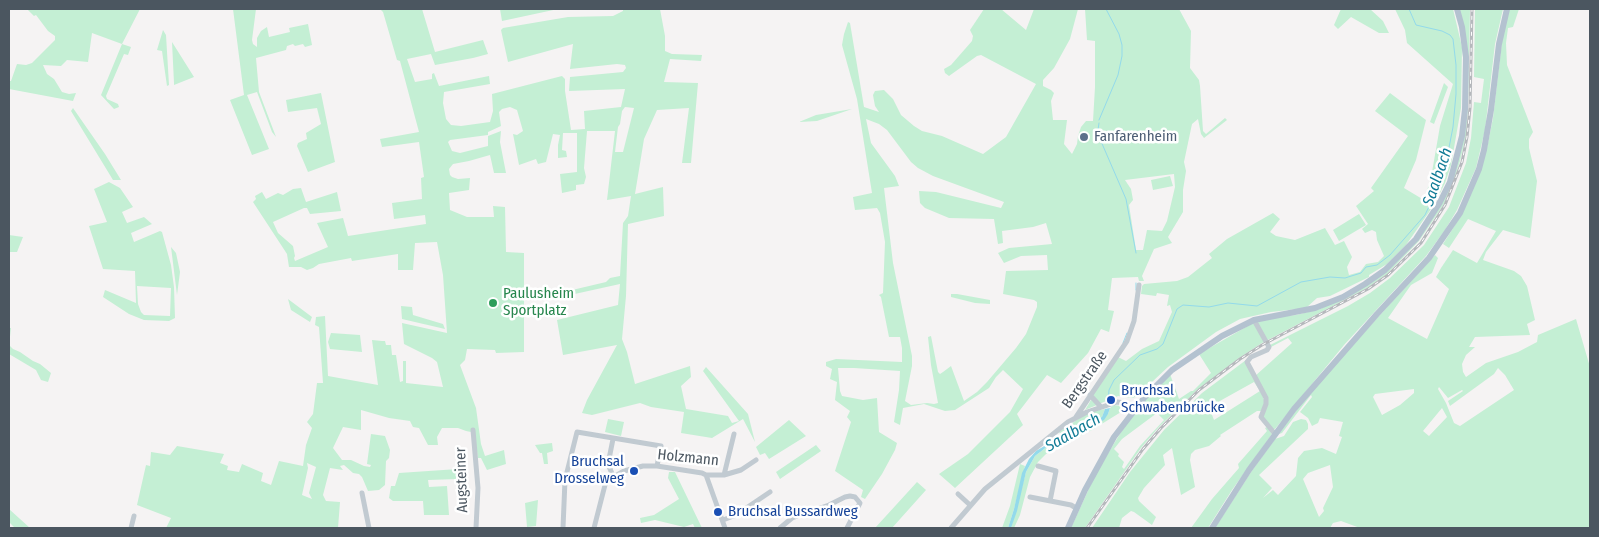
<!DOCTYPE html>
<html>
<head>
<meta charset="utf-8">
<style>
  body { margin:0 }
  #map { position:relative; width:1599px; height:537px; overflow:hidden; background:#f5f3f3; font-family:"Fira Sans Condensed",sans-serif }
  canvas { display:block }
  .frame { position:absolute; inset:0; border:10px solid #4b5660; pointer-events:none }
</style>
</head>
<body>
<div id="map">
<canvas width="1599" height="537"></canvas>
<div class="frame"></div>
</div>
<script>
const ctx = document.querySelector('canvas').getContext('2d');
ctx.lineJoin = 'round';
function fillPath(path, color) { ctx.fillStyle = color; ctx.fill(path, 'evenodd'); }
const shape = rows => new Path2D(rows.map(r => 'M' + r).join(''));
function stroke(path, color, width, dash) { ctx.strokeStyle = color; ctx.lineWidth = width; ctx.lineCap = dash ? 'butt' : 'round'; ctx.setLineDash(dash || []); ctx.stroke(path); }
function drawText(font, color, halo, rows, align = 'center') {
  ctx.font = font + ' "Fira Sans Condensed",sans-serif'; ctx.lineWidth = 5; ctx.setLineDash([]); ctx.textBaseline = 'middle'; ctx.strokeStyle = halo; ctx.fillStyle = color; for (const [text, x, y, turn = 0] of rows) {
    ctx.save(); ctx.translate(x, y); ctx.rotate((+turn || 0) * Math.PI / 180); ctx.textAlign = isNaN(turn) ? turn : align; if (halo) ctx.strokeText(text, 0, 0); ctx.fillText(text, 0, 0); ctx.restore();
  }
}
const green = shape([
  [27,9,140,9,122,44,131,47,128,55,124,54,106,96,107,99,118,104,119,107,114,109,101,95,122,44,92,33,88,62,67,60,61,66,43,65,47,74,54,79,62,92,69,94,76,93,73,101,9,89,9,81,11,81,17,64,26,65,32,63,55,40,55,36,48,31,36,15,34,16],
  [233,9,256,9,252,40,253,44,257,47,257,38,261,31,267,27,269,37,290,32,289,28,308,24,312,45,305,47,303,44,295,46,293,44,287,46,286,50,256,58,259,92,276,137,272,132,257,92,247,95,269,149,252,155,230,100,244,95],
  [380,9,422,9,435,52,483,40,488,54,473,58,435,65,431,54,407,59,415,82,432,79,432,74,434,73,439,86,489,76,490,84,444,92,443,103,446,119,451,125,461,126,490,122,493,111,492,94,562,76,565,79,565,91,571,130,585,129,584,111,621,107,625,89,569,91,570,77,623,72,626,68,625,65,617,64,570,69,573,44,508,62,501,30,503,28,568,17,613,16,623,11,623,9,660,9,665,36,665,51,672,54,702,55,701,61,670,59,664,82,698,83,691,163,682,163,689,108,657,110,644,139,635,194,663,187,664,216,628,224,626,296,622,339,627,352,635,384,690,366,691,377,681,386,686,409,728,416,732,423,739,421,703,371,706,367,748,414,755,442,743,419,712,438,681,433,684,412,651,407,640,403,592,415,582,413,587,400,617,345,563,355,557,320,618,305,620,284,552,299,551,295,606,282,610,278,620,276,623,223,628,216,631,196,607,200,615,131,587,131,584,168,586,177,584,184,576,185,576,190,562,193,560,174,577,172,577,133,563,133,562,150,566,151,567,157,558,158,558,145,560,135,553,134,546,162,538,164,536,159,519,165,513,134,517,135,523,131,517,110,510,107,502,109,499,112,501,126,488,132,488,135,450,140,448,142,452,151,460,153,488,146,488,136,501,131,500,142,506,173,494,173,490,155,469,161,453,164,449,169,450,175,452,177,458,179,470,178,469,190,449,193,450,210,467,217,494,217,493,206,505,207,506,252,524,253,524,352,496,353,495,350,467,349,465,360,460,365,476,408,481,444,485,456,504,450,506,464,487,470,481,458,478,458,474,431,471,432,466,431,458,428,442,428,437,437,438,445,428,445,419,428,413,427,410,421,389,418,361,410,361,430,343,427,333,448,342,460,351,460,364,466,370,467,371,465,367,464,371,434,385,436,390,450,389,458,386,461,385,485,379,490,368,491,362,477,359,474,353,473,344,465,340,466,343,470,330,468,323,495,326,501,340,502,338,528,166,528,171,518,137,505,146,465,150,466,151,452,170,455,177,446,224,454,220,463,228,466,227,470,239,472,242,464,263,473,261,481,271,485,279,461,303,466,306,445,312,428,307,422,313,414,317,383,323,383,319,327,315,325,316,317,325,316,328,376,378,385,372,340,382,341,385,341,386,345,391,345,392,355,396,355,400,382,403,381,403,361,406,361,406,383,443,387,437,362,432,358,404,344,402,323,447,333,443,275,437,242,415,243,413,270,398,270,398,254,352,261,351,258,319,264,313,268,307,270,301,267,289,267,287,254,253,202,256,199,255,196,262,192,266,199,278,193,283,195,293,189,301,188,306,202,337,192,341,211,310,214,307,208,304,208,273,222,278,233,293,246,295,256,294,258,295,261,328,247,317,223,343,218,348,236,426,224,425,215,394,219,392,203,422,199,421,178,424,177,419,142,382,147,380,139,419,132,400,61,397,60,383,12],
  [625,107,634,108,623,152,615,152,618,127,620,124,622,111],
  [307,463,316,467,309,493,312,499,302,495,308,468],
  [500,9,558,9,502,21],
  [984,9,1001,9,1026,30,1034,9,1078,9,1070,39,1054,68,1043,80,1043,86,1051,90,1054,93,1051,101,1053,120,1067,120,1064,144,1072,154,1077,144,1078,136,1081,127,1086,121,1093,121,1095,87,1095,41,1087,40,1085,9,1179,9,1191,31,1190,68,1199,80,1200,86,1203,131,1206,134,1225,118,1227,120,1204,138,1201,134,1198,119,1192,124,1184,162,1186,171,1183,190,1183,212,1168,237,1172,243,1154,249,1142,276,1144,281,1139,281,1138,277,1112,278,1108,310,1114,311,1109,332,1101,329,1088,353,1061,383,1047,375,1017,414,1023,425,955,488,939,474,968,454,1010,412,1023,389,1003,370,996,377,989,388,955,410,945,411,924,404,903,408,900,425,894,422,899,390,900,371,854,368,838,368,840,391,842,396,863,400,877,398,879,432,897,443,895,450,882,474,865,499,861,497,863,490,835,471,851,422,847,417,850,411,835,400,837,382,830,379,832,369,826,366,826,362,836,359,902,362,902,348,900,337,889,337,881,297,879,295,883,293,885,242,880,213,877,208,855,210,853,197,872,193,857,99,842,45,844,34,848,22,850,23,864,107,879,112,875,106,873,95,875,91,884,90,893,99,901,115,914,126,922,131,942,136,983,154,1006,137,1036,84,981,55,977,56,949,76,945,73,944,69,951,65,972,41,973,36,970,30],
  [866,119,879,124,887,130,911,162,918,168,933,176,1004,202,1001,208,936,192,919,191,920,203,925,208,949,218,994,219,998,244,1003,243,1002,231,1033,227,1046,223,1052,244,1009,248,998,253,1004,263,1021,256,1047,255,1048,270,1006,271,1003,294,1034,300,1037,302,1037,307,1026,334,1016,348,987,382,977,392,964,401,951,366,943,372,940,374,938,372,931,336,928,337,931,365,938,403,934,404,927,403,911,405,905,401,912,366,912,356,893,263,884,188,899,186,895,176,871,143],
  [1174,174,1175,187,1167,221,1162,231,1147,230,1143,250,1136,250,1129,205,1133,200,1131,189,1125,180],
  [1341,9,1370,9,1383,21,1389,33,1379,33,1351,17,1338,29,1334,25],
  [1395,9,1453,9,1462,47,1461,108,1451,165,1445,183,1434,205,1406,245,1387,264,1369,275,1369,277,1330,296,1317,298,1306,308,1271,312,1240,319,1216,332,1168,367,1137,396,1133,398,1118,396,1085,410,1091,400,1092,394,1118,357,1126,361,1142,349,1159,341,1172,312,1170,305,1167,306,1169,295,1157,293,1156,296,1141,294,1142,286,1144,284,1177,281,1188,277,1212,258,1209,254,1227,239,1273,213,1280,219,1270,232,1276,236,1295,240,1325,228,1335,245,1344,241,1352,257,1347,267,1349,275,1360,272,1366,264,1378,262,1384,256,1377,240,1376,232,1372,230,1365,233,1362,229,1368,224,1356,206,1374,191,1371,188,1408,136,1375,111,1390,93,1426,120,1416,160,1404,188,1424,200,1431,178,1440,126,1453,84,1407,43,1405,30],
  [1459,9,1470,9,1468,108,1466,136,1460,161,1453,183,1444,204,1419,241,1387,274,1367,288,1262,343,1239,358,1198,389,1159,427,1141,448,1085,528,1071,528,1097,471,1123,429,1135,411,1170,374,1179,399,1191,391,1193,391,1211,373,1199,354,1253,323,1276,317,1296,315,1320,309,1358,291,1418,240,1442,203,1467,108],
  [1157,413,1164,420,1140,446,1124,469,1122,467,1124,462,1118,456,1119,454,1114,449,1122,439],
  [1475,9,1503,9,1495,44,1485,130,1476,168,1457,210,1445,230,1426,256,1344,345,1275,429,1272,429,1262,419,1266,405,1255,376,1292,343,1288,338,1271,347,1270,345,1348,306,1370,293,1390,278,1424,245,1449,207,1466,163,1471,138,1474,102,1481,103,1484,79,1474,77],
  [1508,9,1519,9,1513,27,1508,28,1506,43,1507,65,1533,132,1529,139,1529,148,1537,181,1530,238,1503,230,1486,252,1483,260,1514,271,1521,276,1527,286,1535,320,1527,324,1530,335,1475,337,1469,347,1475,347,1466,355,1462,364,1463,372,1466,377,1486,363,1518,352,1537,342,1538,335,1576,319,1590,367,1590,528,1360,528,1341,521,1333,523,1330,528,1215,528,1251,472,1275,439,1284,436,1293,422,1301,419,1306,420,1308,424,1308,429,1259,475,1272,488,1263,498,1273,490,1278,495,1296,476,1298,458,1304,451,1322,448,1336,454,1342,437,1339,436,1343,422,1320,418,1318,423,1312,426,1308,418,1300,412,1312,397,1311,395,1282,433,1279,434,1301,404,1335,364,1435,255,1438,258,1432,273,1411,285,1388,318,1427,339,1449,289,1436,277,1441,268,1453,250,1477,263,1496,231,1468,219,1449,248,1443,244,1462,214,1487,148,1493,118,1502,42],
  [1498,368,1505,375,1514,390,1460,426,1454,423,1446,403,1438,389,1439,387,1448,398,1462,390,1463,391,1448,401,1450,406,1494,374],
  [1414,389,1414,393,1400,405,1382,415,1373,397,1375,394],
  [1442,408,1447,417,1429,436,1423,431],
  [1330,465,1333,487,1323,508,1324,511,1319,517,1303,479,1308,473],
  [163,30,166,35,169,85,167,86,162,51,157,50],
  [172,42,194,77,174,85,174,83],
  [1444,83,1448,87,1434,124,1430,122],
  [321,93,335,162,308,172,297,146,298,143,307,139,306,133,321,124,317,108,288,112,286,100],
  [73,108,105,154,121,180,113,180,71,111],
  [852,109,817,121,799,122,816,115],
  [1170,176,1173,186,1153,190,1151,180],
  [109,182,120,188,133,207,122,212,127,223,144,217,152,224,131,233,134,242,160,231,162,232,171,265,174,287,175,318,169,321,144,320,129,314,103,297,105,290,136,303,135,271,103,269,89,226,107,222,94,189],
  [137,286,171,288,170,316,144,315,141,312,138,304],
  [1359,214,1366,225,1339,241,1333,230],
  [9,235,23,237,17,252,9,252],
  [171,247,176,253,180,272,177,295],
  [951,294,957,294,990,300,990,304,975,303,951,297],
  [288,299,312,317,310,322,291,310],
  [401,306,412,307,413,315,443,324,445,329,402,319],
  [9,328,11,328,9,345,13,349,20,352,33,361,40,364,51,373,48,382,41,380,36,370,9,354],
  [331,333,360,335,362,352,330,349,328,342],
  [1250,357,1249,363,1264,395,1264,405,1261,411,1257,411,1220,435,1221,436,1209,446,1195,450,1191,454,1190,460,1195,487,1181,495,1172,448,1163,455,1165,465,1144,488,1138,498,1139,501,1156,517,1152,525,1134,512,1131,511,1122,518,1119,528,1092,528,1130,472,1164,430,1202,393],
  [1254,382,1260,391,1214,420,1209,407],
  [1114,405,1121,406,1125,409,1124,413,1121,412,1092,430,1057,447,1046,454,1038,462,1030,477,1020,515,1014,528,1011,528,1026,472,1035,456,1048,446,1108,414,1110,408],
  [1105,409,1102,417,1062,437,1059,432,1081,417,1094,411],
  [608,419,624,422,621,436,605,432],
  [789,420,806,436,769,459,765,453,760,455,756,447],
  [1267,427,1272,434,1232,490,1208,528,1191,528,1212,499,1239,468,1238,464,1267,431,1265,428],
  [552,443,553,451,547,453,548,464,544,464,542,453,540,453,535,445],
  [816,445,821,451,780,479,776,472],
  [1020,464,1025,466,1014,509,1008,528,1002,528,1010,506],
  [458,469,459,479,428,480,429,487,447,486,449,515,424,515,423,501,393,501,389,498,391,486,395,486,399,473],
  [669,472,675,472,702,528,695,528,693,524,684,527,655,520,641,523,640,518,654,515,679,499,668,478],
  [917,482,926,490,892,528,875,528],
  [538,500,536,526,527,527,525,503],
  [9,509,30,528,15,528,9,522]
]);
const water = shape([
  [1110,408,1108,414,1104,420,1048,446,1035,456,1026,472,1017,511,1011,528,1008,528,1014,509,1022,473,1029,459,1036,451,1046,445,1102,417,1105,409]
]);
const stream = shape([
  [1099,120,1118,75,1122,56,1122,45,1119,34,1106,9],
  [1099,123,1098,130,1100,139,1126,199,1136,253],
  [1136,290,1136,283],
  [1123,343,1127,333],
  [1108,403,1109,390,1114,380,1140,355,1157,349,1163,344,1177,309,1183,305,1209,307,1228,303,1257,306,1301,282,1330,277,1345,278,1361,273,1366,267,1377,265,1390,255,1425,215,1438,187,1447,158,1453,127,1456,94,1456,65,1453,39,1450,35,1442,31,1416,25,1409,9]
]);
const minor = shape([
  [1254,320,1269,347,1267,350,1251,357,1247,362,1266,398,1266,404,1261,417,1275,434],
  [1090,395,1101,407],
  [1076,417,1127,341,1134,321,1139,285],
  [473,430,478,488,476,528],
  [1038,466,1056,471,1050,501],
  [706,475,725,528],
  [724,475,734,434],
  [613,476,608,464,613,439],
  [362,493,369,528],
  [958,494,970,505],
  [1030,497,1071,505,1076,508],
  [723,520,736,515,770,492],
  [131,528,134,516],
  [563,528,565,480,577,432,661,446,657,466],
  [594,528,605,485,610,479,624,471,643,466,657,466,702,473,706,475,724,475,741,470,756,460],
  [780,528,792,518,829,505,845,497,850,496,855,497,860,503,847,528],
  [951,528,985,489,1068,422,1087,412,1117,402,1126,403,1135,409]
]);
const major = shape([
  [1068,528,1085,490,1114,437,1144,398,1172,370,1222,336,1254,320,1315,308,1343,297,1365,284,1385,270,1416,239,1440,202,1450,182,1462,136,1465,109,1466,57,1462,27,1457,9],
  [1212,528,1249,470,1294,409,1377,314,1429,258,1460,213,1479,169,1484,150,1491,110,1499,44,1507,9]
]);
const rail = shape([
  [1087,528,1143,449,1161,428,1199,390,1240,359,1262,345,1368,289,1388,275,1421,243,1445,205,1462,162,1467,137,1470,108,1472,9]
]);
const markers = [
  [1084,137,5,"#5c6f8a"],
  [493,303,5,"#2e9e5b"],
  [1111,400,5,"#1a4fb4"],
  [634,471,5,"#1a4fb4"],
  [718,512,5,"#1a4fb4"]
];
const serviceNames = [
  ["Fanfarenheim",1094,137]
];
const leisureNames = [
  ["Paulusheim",503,294],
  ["Sportplatz",503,311]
];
const streetNames = [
  ["Bergstraße",1085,380,-55],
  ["Holzmann",688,458,6],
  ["Augsteiner",462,480,-92]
];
const transitNames = [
  ["Bruchsal",1121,391],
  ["Schwabenbrücke",1121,408],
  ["Bruchsal",624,462,"right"],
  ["Drosselweg",624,479,"right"],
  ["Bruchsal Bussardweg",728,512]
];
const waterNames = [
  ["Saalbach",1438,177,-71],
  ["Saalbach",1073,433,-30]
];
fillPath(green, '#c4efd4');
fillPath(water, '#93daeb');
stroke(stream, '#93daeb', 1);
stroke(minor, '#c1cad1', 5);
stroke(major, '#b4c2d0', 6);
stroke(rail, '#b5b8bc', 3);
stroke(rail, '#fff', 1, [4]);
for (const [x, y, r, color] of markers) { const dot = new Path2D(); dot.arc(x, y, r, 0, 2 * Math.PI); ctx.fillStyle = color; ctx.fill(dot); stroke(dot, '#fff', 2); }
drawText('15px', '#4e5e75', '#fff', serviceNames, 'left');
drawText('15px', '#27864d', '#fff', leisureNames, 'left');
drawText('15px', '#4b5660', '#fff', streetNames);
drawText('15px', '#164399', '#fff', transitNames, 'left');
drawText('italic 16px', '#117b96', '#fff', waterNames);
</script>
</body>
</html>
